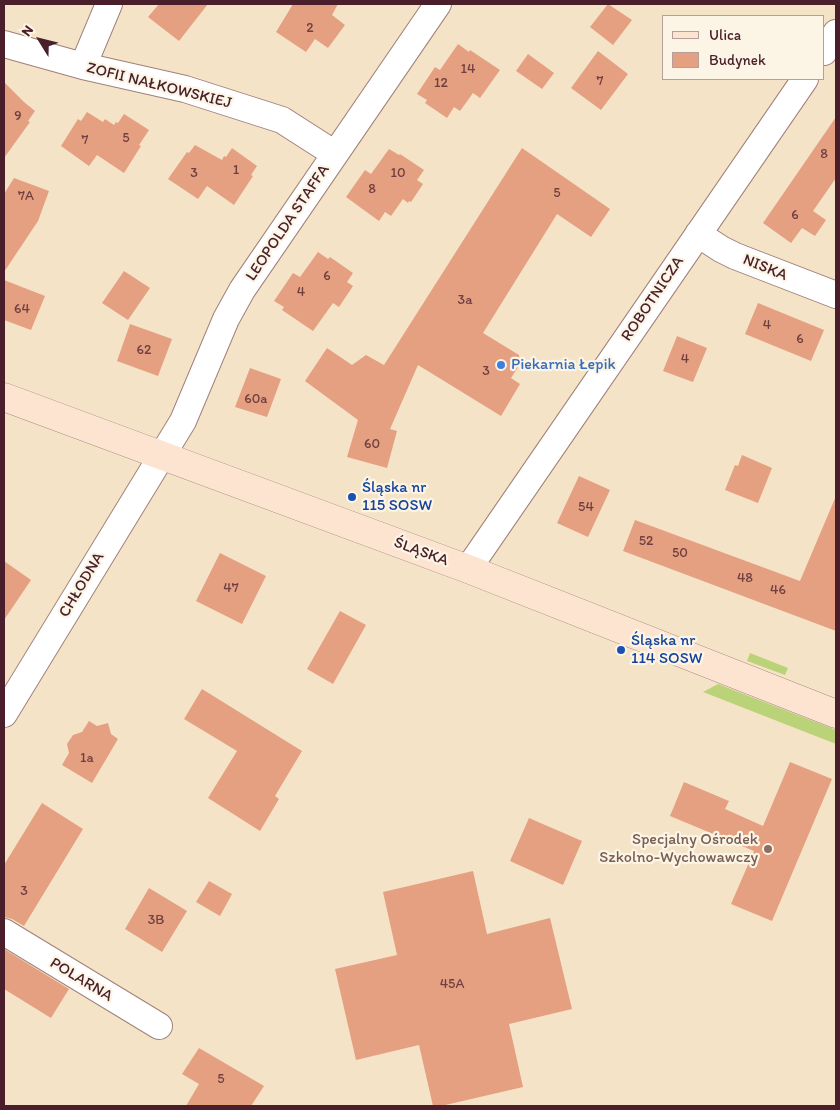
<!DOCTYPE html>
<html>
<head>
<meta charset="utf-8">
<style>
  body { margin:0 }
  #map { position:relative; width:840px; height:1110px; overflow:hidden; background:#f5e3c8; font-family:Itim,sans-serif }
  canvas { display:block }
  .frame { position:absolute; inset:0; border:5px solid #4a1f2b; pointer-events:none }
  .legend { position:absolute; left:662px; top:15px; width:162px; height:65px; box-sizing:border-box; background:#fcf5e5; border:1px solid #b59f9b; margin:0; padding:6px 9px; list-style:none; font-size:15px; color:#4a1f2b }
  .legend li { display:flex; align-items:center; gap:10px; height:25px }
  .legend b { width:25px; border:1px solid #b59f9b }
  .north { position:absolute; left:15px; top:15px; width:50px; height:50px; -webkit-text-stroke:4px #fcf5e5; paint-order:stroke; rotate:306deg; font-size:14px; font-weight:700; line-height:20px; text-align:center; color:#4a1f2b }
  .north::after { content:''; display:block; margin:auto; width:18px; height:22px; background:#4a1f2b; clip-path:polygon(50% 0,100% 100%,50% 72%,0 100%) }
</style>
</head>
<body>
<div id="map">
<canvas width="840" height="1110"></canvas>
<div class="frame"></div>
<ul class="legend">
<li><b style="height:6px;background:#fde4d1"></b>Ulica</li>
<li><b style="height:14px;background:#e4a080"></b>Budynek</li>
</ul>
<div class="north">N</div>
</div>
<script>
const ctx = document.querySelector('canvas').getContext('2d');
ctx.lineJoin = 'round';
function fillPath(path, color) { ctx.fillStyle = color; ctx.fill(path, 'evenodd'); }
const shape = rows => new Path2D(rows.map(r => 'M' + r).join(''));
function stroke(path, color, width, dash) { ctx.strokeStyle = color; ctx.lineWidth = width; ctx.lineCap = dash ? 'butt' : 'round'; ctx.setLineDash(dash || []); ctx.stroke(path); }
function drawText(font, color, halo, rows, align = 'center') {
  ctx.font = font + ' Itim,sans-serif'; ctx.lineWidth = 4.5; ctx.setLineDash([]); ctx.textBaseline = 'middle'; ctx.strokeStyle = halo; ctx.fillStyle = color; for (const [text, x, y, turn = 0] of rows) {
    ctx.save(); ctx.translate(x, y); ctx.rotate((+turn || 0) * Math.PI / 180); ctx.textAlign = isNaN(turn) ? turn : align; if (halo) ctx.strokeText(text, 0, 0); ctx.fillText(text, 0, 0); ctx.restore();
  }
}
const green = shape([
  [750,653,788,668,785,675,747,661],
  [718,684,836,730,836,744,703,692]
]);
const building = shape([
  [159,4,208,4,179,41,148,17],
  [293,4,338,4,332,15,345,25,328,48,315,39,306,52,276,32],
  [608,4,632,20,613,45,590,27],
  [458,44,469,52,470,50,500,70,480,98,473,93,460,111,454,107,447,118,425,103,427,100,417,94,435,67,440,70],
  [598,51,628,74,601,110,571,88],
  [528,54,554,73,542,89,516,71],
  [4,82,24,102,35,111,28,121,30,122,4,158],
  [87,112,103,122,105,119,114,125,116,122,118,123,124,114,149,130,139,145,141,146,124,173,97,155,89,166,61,146,78,119,81,121],
  [836,117,836,178,813,211,826,220,815,236,802,228,791,243,763,223],
  [195,145,222,160,224,156,226,157,232,148,257,166,251,175,253,176,234,205,207,186,198,199,168,179,187,152,189,153],
  [522,148,610,209,591,237,557,214,483,333,519,355,520,364,511,378,520,384,501,416,418,365,390,429,397,431,387,468,347,457,358,420,305,381,327,348,352,365,366,355,384,365],
  [389,149,399,155,400,154,424,170,417,180,423,184,411,202,409,201,408,203,403,199,391,216,385,212,379,221,346,197,365,170,371,174],
  [14,178,49,191,38,221,4,272,4,194],
  [318,252,328,259,330,257,353,273,347,282,353,286,339,307,333,303,313,331,282,310,284,307,274,301,293,273,300,277],
  [124,271,150,288,128,320,102,303],
  [4,280,45,296,31,330,4,320],
  [758,303,824,330,811,361,745,334],
  [130,324,172,339,158,376,117,361],
  [677,336,707,348,693,382,663,371],
  [250,368,281,379,267,417,235,407],
  [742,455,772,468,758,503,725,490,735,465,738,466],
  [579,476,610,490,588,537,557,523],
  [836,496,836,631,623,551,635,520,800,581],
  [220,553,266,576,242,624,196,601],
  [4,561,31,580,4,620],
  [340,611,366,625,333,684,307,669],
  [202,689,302,751,275,796,279,799,260,831,208,798,237,751,184,719],
  [89,721,97,726,108,723,111,734,118,739,92,783,62,765,69,753,67,744,73,735,82,732],
  [790,762,832,779,772,921,731,904,754,851,670,816,684,782,729,801,725,809,763,826],
  [42,803,83,829,24,926,12,919,4,917,4,865],
  [529,818,582,841,563,885,510,861],
  [473,871,487,934,550,918,572,1009,509,1024,523,1087,441,1106,433,1106,419,1045,356,1060,335,969,397,955,383,892],
  [209,881,232,894,220,916,196,902],
  [149,888,187,911,162,952,125,929],
  [4,949,69,989,51,1018,4,989],
  [199,1048,264,1086,251,1106,186,1106,199,1084,182,1074]
]);
const street = shape([
  [4,44,83,66,185,89,282,120,335,154],
  [824,52,836,33],
  [83,66,109,4],
  [698,234,721,249,735,256,836,295],
  [468,569,805,79],
  [4,714,183,421,226,319,242,290,438,4],
  [4,932,159,1026]
]);
const secondary = shape([
  [4,397,468,569,836,714]
]);
const markers = [
  [501,365,5,"#3f7fe0"],
  [352,497,5,"#1a4fb4"],
  [621,650,5,"#1a4fb4"],
  [768,849,5,"#8d6e63"]
];
const numberNames = [
  ["2",310,28],
  ["14",468,69],
  ["7",600,81],
  ["12",441,83],
  ["9",18,116],
  ["5",126,138],
  ["7",85,140],
  ["8",824,154],
  ["1",236,170],
  ["3",194,173],
  ["10",398,173],
  ["8",372,189],
  ["5",557,193],
  ["7A",26,196],
  ["6",795,215],
  ["6",327,276],
  ["4",301,292],
  ["3a",465,300],
  ["64",22,309],
  ["4",767,325],
  ["6",800,339],
  ["62",144,350],
  ["4",685,359],
  ["3",486,371],
  ["60a",256,399],
  ["60",372,444],
  ["54",586,507],
  ["52",646,541],
  ["50",680,553],
  ["48",745,578],
  ["47",231,588],
  ["46",778,590],
  ["1a",87,758],
  ["3",24,891],
  ["3B",156,920],
  ["45A",452,984],
  ["5",221,1079]
];
const streetNames = [
  ["ZOFII NAŁKOWSKIEJ",159,86,14],
  ["LEOPOLDA STAFFA",288,223,-56],
  ["NISKA",765,268,22],
  ["ROBOTNICZA",653,299,-56],
  ["ŚLĄSKA",421,552,20],
  ["CHŁODNA",82,585,-59],
  ["POLARNA",81,980,31]
];
const shopNames = [
  ["Piekarnia Łepik",511,365]
];
const transitNames = [
  ["Śląska nr",362,488],
  ["115 SOSW",362,506],
  ["Śląska nr",631,641],
  ["114 SOSW",631,659]
];
const educationNames = [
  ["Specjalny Ośrodek",758,840],
  ["Szkolno-Wychowawczy",758,858]
];
fillPath(green, '#bbd378');
fillPath(building, '#e4a080');
stroke(street, '#a0817a', 28);
stroke(secondary, '#a0817a', 29);
stroke(street, '#fff', 26);
stroke(secondary, '#fde4d1', 28);
for (const [x, y, r, color] of markers) { const dot = new Path2D(); dot.arc(x, y, r, 0, 2 * Math.PI); ctx.fillStyle = color; ctx.fill(dot); stroke(dot, '#fcf5e5', 2); }
drawText('14px', '#703f40', null, numberNames);
drawText('16px', '#4a1f2b', '#fcf5e5', streetNames);
drawText('16px', '#366cbe', '#fcf5e5', shopNames, 'left');
drawText('16px', '#164399', '#fcf5e5', transitNames, 'left');
drawText('16px', '#785e54', '#fcf5e5', educationNames, 'right');
</script>
</body>
</html>
